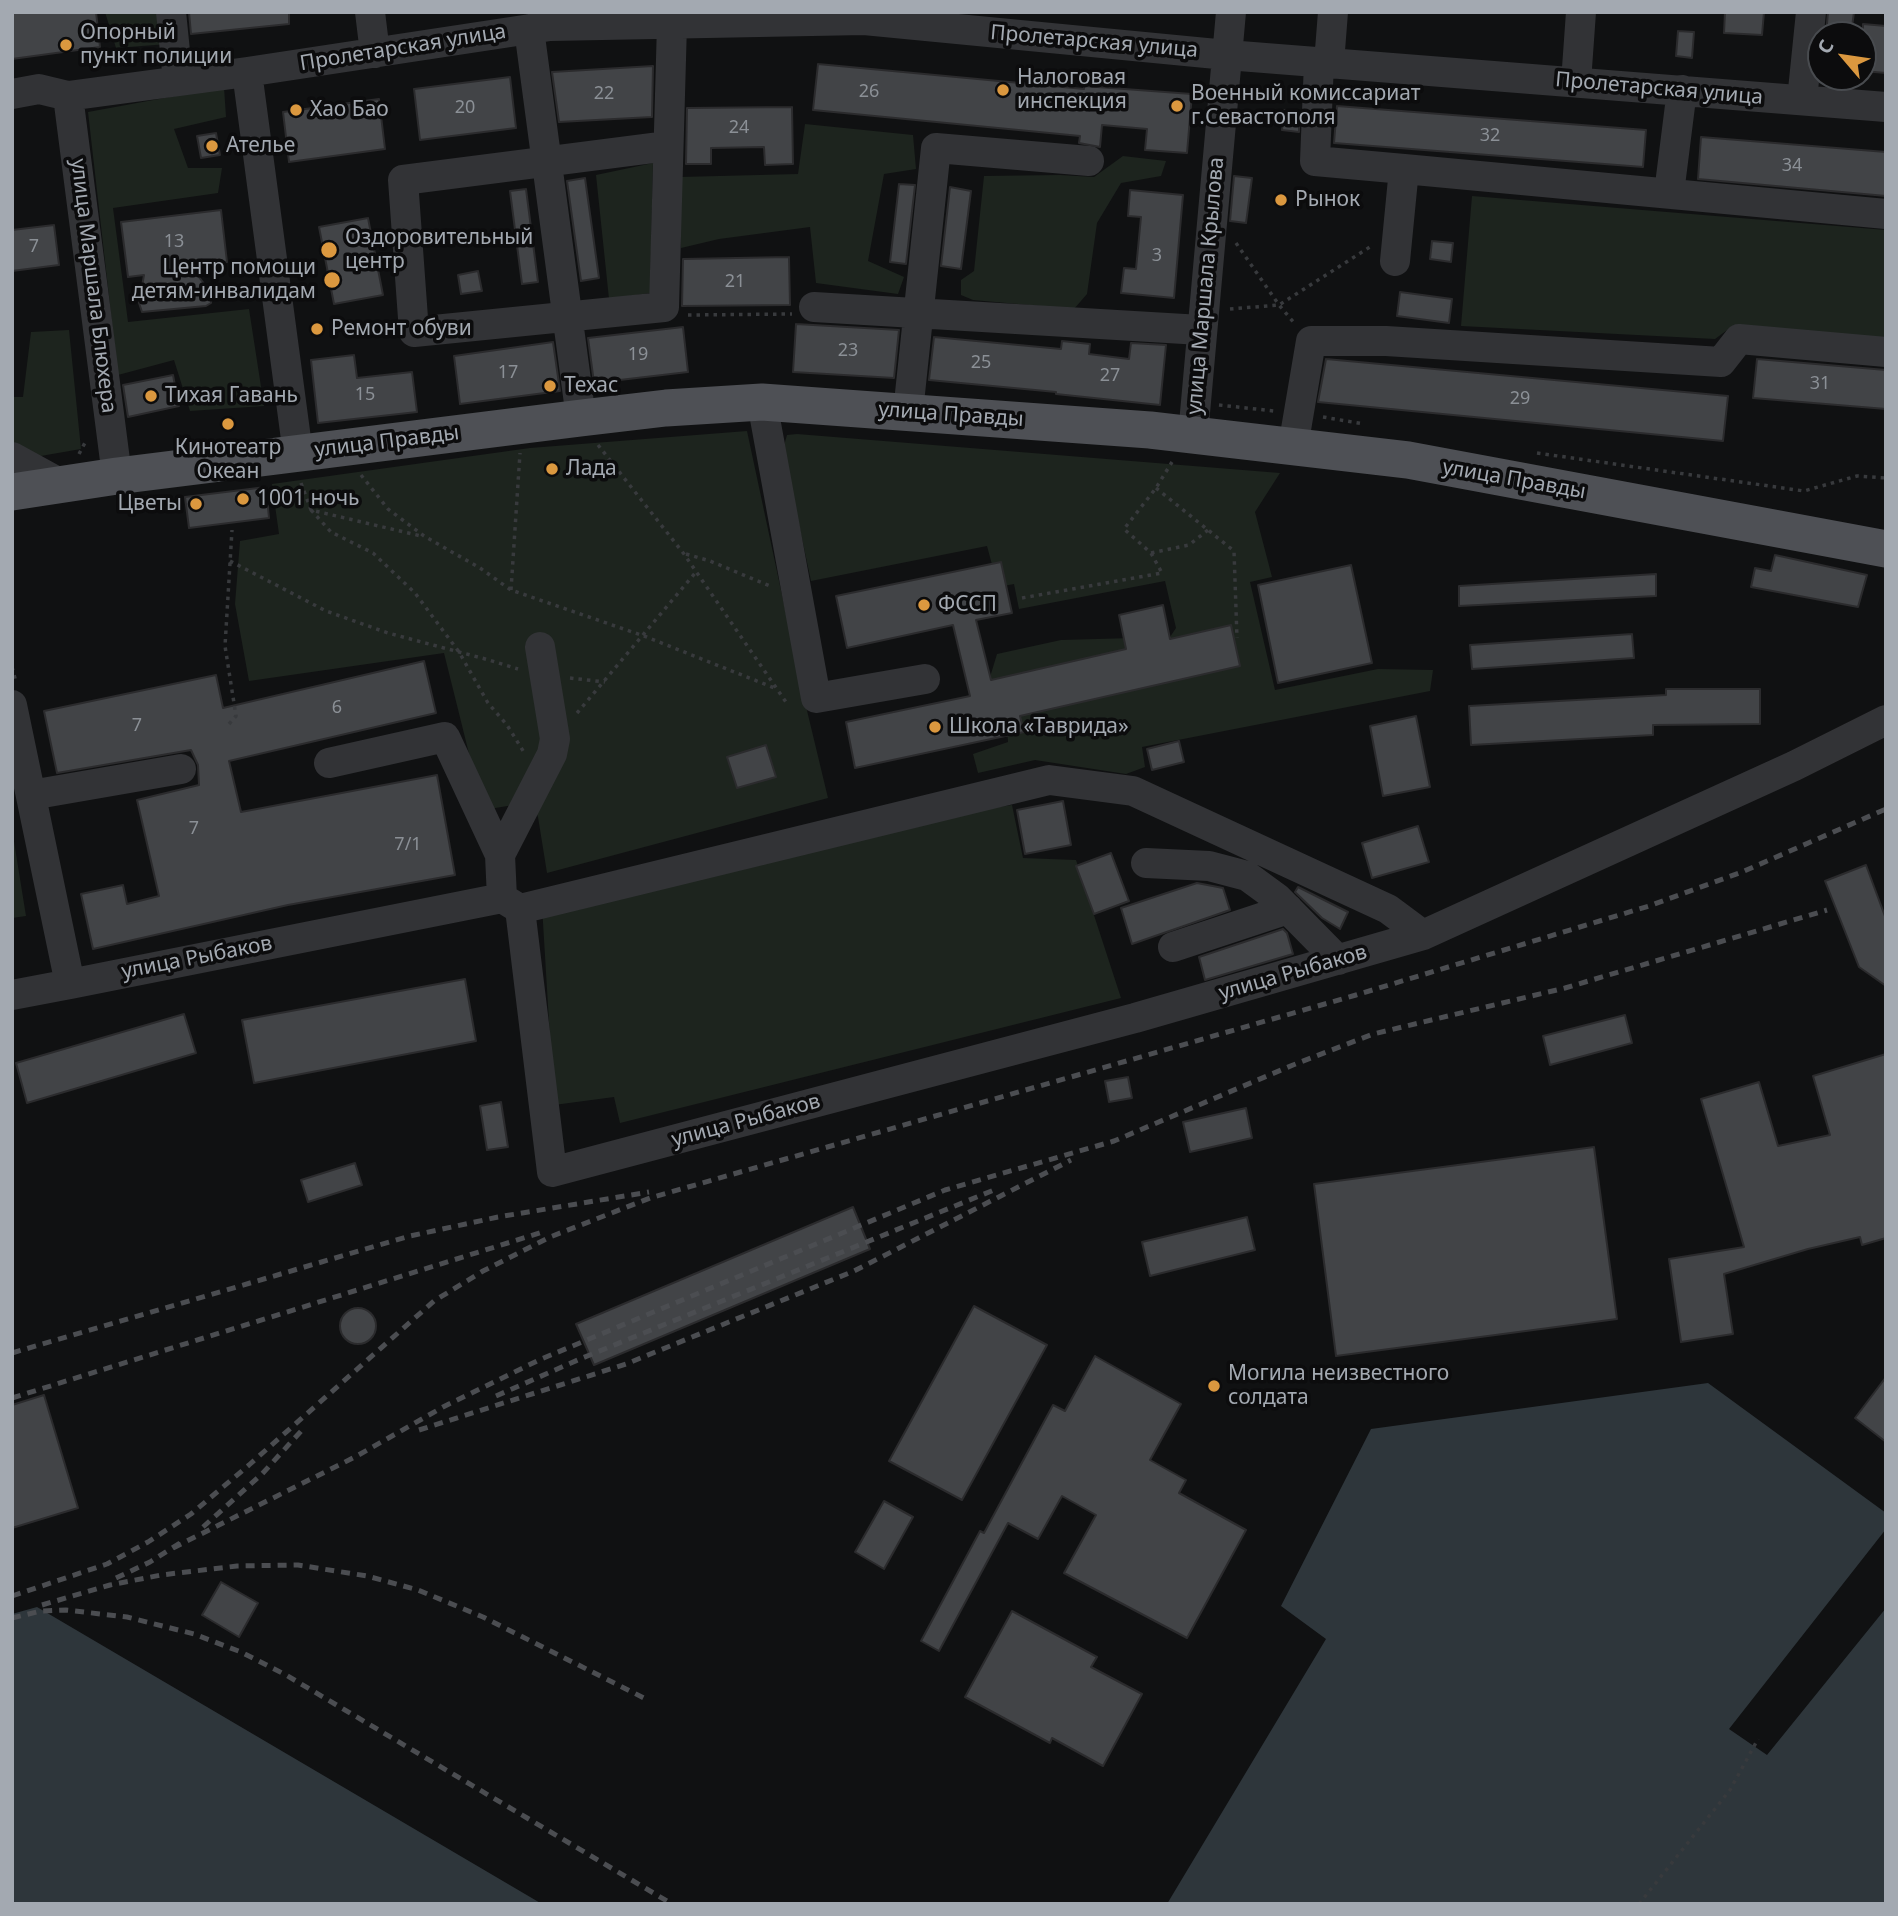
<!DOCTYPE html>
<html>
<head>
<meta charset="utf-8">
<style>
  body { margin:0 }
  #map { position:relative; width:1898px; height:1916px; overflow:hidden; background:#101112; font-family:"Noto Sans",sans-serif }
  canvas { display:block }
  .frame { position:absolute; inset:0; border:14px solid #a3a9b1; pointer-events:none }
  .north { position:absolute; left:1807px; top:21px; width:70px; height:70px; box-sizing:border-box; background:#0c0c0d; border:2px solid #484b4f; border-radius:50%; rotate:299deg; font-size:19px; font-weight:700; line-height:28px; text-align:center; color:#a3a9b1 }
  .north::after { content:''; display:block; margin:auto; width:24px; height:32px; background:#db983f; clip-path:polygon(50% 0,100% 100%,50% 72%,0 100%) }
</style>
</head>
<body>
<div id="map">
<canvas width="1898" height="1916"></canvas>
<div class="frame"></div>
<div class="north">С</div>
</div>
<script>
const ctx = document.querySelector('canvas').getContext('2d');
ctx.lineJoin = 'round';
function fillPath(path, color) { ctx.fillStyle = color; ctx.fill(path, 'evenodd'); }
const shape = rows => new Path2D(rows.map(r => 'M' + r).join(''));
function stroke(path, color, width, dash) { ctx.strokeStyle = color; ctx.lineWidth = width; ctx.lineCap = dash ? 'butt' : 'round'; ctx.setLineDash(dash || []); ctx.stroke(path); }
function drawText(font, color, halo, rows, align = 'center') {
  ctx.font = font + ' "Noto Sans",sans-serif'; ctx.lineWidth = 7; ctx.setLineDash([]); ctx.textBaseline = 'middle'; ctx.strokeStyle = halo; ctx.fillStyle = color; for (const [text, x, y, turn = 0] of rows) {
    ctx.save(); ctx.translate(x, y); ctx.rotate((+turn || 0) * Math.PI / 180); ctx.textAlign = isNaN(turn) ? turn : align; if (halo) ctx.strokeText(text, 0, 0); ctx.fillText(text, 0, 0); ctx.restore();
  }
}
const green = shape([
  [105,12,164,12,168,44,116,48],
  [224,87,226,117,174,129,188,168,222,168,218,193,113,208,128,322,249,309,264,406,190,411,174,360,118,375,88,112],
  [805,124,913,135,916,169,884,174,868,261,904,277,898,294,816,283,810,227,719,239,681,248,680,177,798,174],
  [1123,156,1166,161,1161,176,1121,183,1097,223,1087,294,1074,309,973,300,961,295,961,280,974,271,984,176,1060,175,1094,177],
  [653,163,650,293,609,299,596,175],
  [1472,196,1886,230,1886,340,1734,325,1715,339,1461,326],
  [69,330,81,449,12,461,12,397,23,397,31,332],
  [747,431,804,698,828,798,547,873,538,817,532,802,483,810,444,653,249,681,235,604,240,541,279,534,272,484,530,448],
  [797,434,1280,473,1255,512,1272,577,1250,582,1275,690,1378,669,1433,670,1430,691,1142,747,1145,767,1126,774,1035,760,978,773,973,754,1008,742,1007,726,987,687,997,654,1061,640,1170,637,1176,628,1165,581,1019,609,1014,584,998,587,987,546,811,581,783,449,787,435],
  [1012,805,1023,858,1076,860,1121,998,620,1123,614,1097,554,1105,542,906,852,829],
  [12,829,26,916,12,918]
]);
const water = shape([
  [1708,1383,1886,1513,1886,1529,1729,1729,1767,1755,1886,1608,1886,1904,1167,1904,1326,1639,1281,1606,1371,1429],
  [37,1607,542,1904,12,1904,12,1614]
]);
const building = shape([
  [12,12,96,12,100,47,12,59,12,12],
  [189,12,289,12,289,24,191,34,189,12],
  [1725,12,1764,12,1762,35,1724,33,1725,12],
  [1828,12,1854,12,1851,35,1826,35,1828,12],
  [1863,24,1886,26,1886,73,1863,71,1863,24],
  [1678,31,1694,32,1692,58,1676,56,1678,31],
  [818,64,1084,89,1084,86,1192,94,1187,153,1145,150,1147,129,1102,125,1100,147,1079,143,1080,136,813,110,818,64],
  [653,66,652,117,559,122,552,72,653,66],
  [510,77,516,128,420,140,414,89,510,77],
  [379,99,385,149,289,162,283,112,379,99],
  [1337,106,1646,130,1643,167,1334,143,1337,106],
  [792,107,793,164,765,165,764,147,711,148,711,164,686,164,687,108,792,107],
  [1284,110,1299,112,1299,132,1282,130,1284,110],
  [216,133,220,155,201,158,197,136,216,133],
  [1701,137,1886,152,1886,196,1698,179,1701,137],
  [1234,176,1252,178,1246,223,1230,221,1234,176],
  [585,178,599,278,581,281,567,181,585,178],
  [899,184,915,185,906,264,890,262,899,184],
  [950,187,971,191,961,269,941,266,950,187],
  [526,189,538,282,522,284,510,191,526,189],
  [1130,190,1183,195,1174,298,1121,293,1124,268,1136,269,1141,217,1128,216,1130,190],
  [221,210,227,262,192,268,212,294,211,303,206,306,142,312,139,303,144,275,128,277,121,222,221,210],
  [368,218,383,295,334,304,319,227,368,218],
  [54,225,59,265,12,271,12,230,54,225],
  [1432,241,1453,243,1451,262,1430,259,1432,241],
  [789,257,790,305,682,306,683,259,789,257],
  [478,271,482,291,461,294,458,275,478,271],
  [1400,292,1452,299,1449,323,1397,316,1400,292],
  [796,324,899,330,894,378,793,372,796,324],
  [683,327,688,372,594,383,588,338,683,327],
  [934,337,1061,349,1062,341,1090,344,1089,354,1129,359,1131,343,1166,345,1160,405,1056,394,1056,392,929,380,934,337],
  [553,342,560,391,460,404,454,356,553,342],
  [354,355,357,378,412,372,417,412,318,423,311,360,354,355],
  [1326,359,1728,396,1723,441,1318,402,1326,359],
  [1757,359,1886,370,1886,409,1753,398,1757,359],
  [173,375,179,406,128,417,123,385,173,375],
  [266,487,269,518,189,528,185,497,266,487],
  [1775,555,1867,575,1858,607,1751,587,1755,568,1771,571,1775,555],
  [1001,562,1012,613,976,620,991,680,1126,649,1119,615,1163,605,1170,639,1231,625,1240,666,1020,716,1024,732,855,768,846,722,970,696,953,625,847,648,836,596,1001,562],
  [1351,565,1372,663,1278,683,1258,585,1351,565],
  [1656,574,1656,596,1459,606,1459,586,1656,574],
  [1632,634,1634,658,1472,669,1470,645,1632,634],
  [424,661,436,713,229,761,241,812,437,775,455,875,288,905,93,949,81,894,123,885,127,904,159,896,137,800,199,785,198,765,191,750,57,773,44,711,216,675,223,708,424,661],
  [1666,689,1760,689,1760,724,1653,725,1653,735,1471,745,1469,706,1666,695,1666,689],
  [1416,716,1430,787,1383,796,1370,726,1416,716],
  [1179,741,1184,762,1152,770,1147,749,1179,741],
  [766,745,776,777,737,788,727,757,766,745],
  [1063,801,1071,845,1025,854,1017,810,1063,801],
  [1418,826,1429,862,1372,878,1362,843,1418,826],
  [1111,853,1129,901,1094,914,1076,866,1111,853],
  [1866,865,1886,919,1886,986,1859,967,1825,881,1866,865],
  [1197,883,1223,888,1230,910,1132,944,1121,908,1197,883],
  [1298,887,1348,912,1340,929,1322,918,1295,892,1298,887],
  [1283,929,1287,933,1293,954,1205,980,1199,957,1283,929],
  [465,979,476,1041,254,1083,242,1020,465,979],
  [184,1014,196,1053,27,1103,16,1063,184,1014],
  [1625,1015,1632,1043,1550,1065,1543,1036,1625,1015],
  [1886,1054,1886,1238,1862,1245,1860,1237,1808,1249,1724,1274,1733,1334,1681,1342,1669,1259,1744,1247,1701,1099,1759,1082,1778,1146,1830,1135,1813,1076,1886,1054],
  [1128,1077,1132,1098,1109,1102,1105,1081,1128,1077],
  [501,1102,508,1147,487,1150,480,1106,501,1102],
  [1246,1108,1252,1138,1190,1152,1183,1122,1246,1108],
  [1594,1147,1617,1319,1336,1356,1314,1184,1594,1147],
  [355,1163,362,1185,308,1202,301,1180,355,1163],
  [853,1207,870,1249,594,1365,576,1324,853,1207],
  [1247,1217,1255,1250,1150,1276,1142,1242,1247,1217],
  [974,1306,1047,1345,962,1500,889,1461,974,1306],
  '340 1326a18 18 0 1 1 36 0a18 18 0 1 1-36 0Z',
  [1095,1356,1181,1404,1150,1460,1186,1480,1179,1493,1246,1530,1187,1638,1064,1573,1096,1515,1062,1496,1038,1539,1008,1523,939,1651,921,1641,980,1531,984,1533,1053,1405,1065,1411,1095,1356],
  [1886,1377,1886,1442,1855,1418,1886,1377],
  [44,1395,78,1508,12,1528,12,1405,44,1395],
  [884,1501,913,1517,884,1569,855,1552,884,1501],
  [221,1582,258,1603,239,1637,202,1615,221,1582],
  [1012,1611,1097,1657,1091,1667,1142,1694,1103,1766,1052,1738,1050,1743,965,1697,1012,1611]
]);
const path = shape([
  [1236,243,1279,305,1295,324],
  [1230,309,1279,305,1373,245],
  [688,315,792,314],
  [1219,405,1274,411],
  [1323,417,1364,424],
  [598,445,684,554,788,705],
  [1537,453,1804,491,1857,476,1886,478],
  [79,454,87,439],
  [361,475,388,509,424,536,480,568,511,590,644,636,777,689],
  [301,483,311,510,421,536],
  [1156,488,1234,551,1237,638],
  [311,510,331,532,373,553,415,593,459,652,488,703,507,725,525,754],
  [1151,553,1189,545,1208,530],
  [686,554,710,561,770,586],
  [230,561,326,611,388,633,489,660,518,669],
  [511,590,520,453],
  [1022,598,1162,573,1151,553,1124,529,1156,488,1172,462],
  [12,667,16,682],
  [570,678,605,682],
  [577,713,696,572],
  [229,724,236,716,225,646,232,530],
  [1639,1904,1730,1790,1758,1739]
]);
const minor = shape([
  [171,12,178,81],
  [370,12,375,53],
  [529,29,581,418],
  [1319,62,1315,161,1404,169,1395,261],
  [1329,63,1333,12],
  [247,72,298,454],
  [1576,82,1581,12],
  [12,94,39,89,68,96,247,72,550,26,864,20,1227,55,1886,107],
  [68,96,117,476],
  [1802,100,1811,12],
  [668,146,403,180,414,332,664,307,672,24],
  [1404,169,1886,214],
  [1669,193,1682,90],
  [814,307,1201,330],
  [762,402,816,698,925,679],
  [908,412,936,148,1089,161],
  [1193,435,1231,12],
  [1293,447,1311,341,1386,341,1721,362,1739,339,1886,352],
  [12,457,63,485],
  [12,705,70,984,502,898,520,909],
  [329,763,445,737,500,855],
  [31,795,181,769],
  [1146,863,1209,866,1247,876,1277,898,1338,960],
  [502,898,500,855,552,754,555,739,540,647],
  [520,909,552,1172,1135,1018,1423,935,1794,766,1886,720],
  [520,909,1049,780,1133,791,1388,909,1423,935],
  [1173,947,1288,909],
  [12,995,70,984]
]);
const major = shape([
  [12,492,117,476,581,418,666,408,762,402,1150,430,1408,460,1886,549]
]);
const rail = shape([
  [12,1353,410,1236,498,1217,649,1192],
  [496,1396,580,1359,994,1190],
  [12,1398,546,1231],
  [419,1430,626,1364,854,1271,1071,1160],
  [203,1527,262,1474,303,1429],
  [173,1548,355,1457,443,1407,539,1360,945,1190,1114,1141,1293,1065,1373,1034,1565,988,1827,910],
  [116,1578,150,1562,180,1543],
  [12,1596,107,1564,148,1542,191,1514,249,1465,434,1301,483,1271,550,1237,650,1198,1356,995,1649,906,1742,872,1886,809],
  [42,1605,110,1585,161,1575,237,1566,298,1565,367,1576,418,1590,483,1617,646,1699],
  [12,1618,41,1611,66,1610,127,1617,194,1634,241,1652,286,1675,672,1904]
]);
const markers = [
  [66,45,7,"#db983f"],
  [1003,90,7,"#db983f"],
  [1177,106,7,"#db983f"],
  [296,110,7,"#db983f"],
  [212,146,7,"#db983f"],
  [1281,200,7,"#db983f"],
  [329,250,9,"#db983f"],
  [332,280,9,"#db983f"],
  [317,329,7,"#db983f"],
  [550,386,7,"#db983f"],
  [151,396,7,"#db983f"],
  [228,424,7,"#db983f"],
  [552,469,7,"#db983f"],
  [243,499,7,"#db983f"],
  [196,504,7,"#db983f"],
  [924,605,7,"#db983f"],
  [935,727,7,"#db983f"],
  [1214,1386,7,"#db983f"]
];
const numberNames = [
  ["26",869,92],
  ["22",604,94],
  ["20",465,108],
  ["24",739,128],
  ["32",1490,136],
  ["34",1792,166],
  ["13",174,242],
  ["7",34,247],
  ["3",1157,256],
  ["21",735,282],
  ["23",848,351],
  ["19",638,355],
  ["25",981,363],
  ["17",508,373],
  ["27",1110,376],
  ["31",1820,384],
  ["15",365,395],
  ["29",1520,399],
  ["6",337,708],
  ["7",137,726],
  ["7",194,829],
  ["7/1",408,845]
];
const poiNames = [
  ["Опорный",80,33],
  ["пункт полиции",80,57],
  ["Налоговая",1017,78],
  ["инспекция",1017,102],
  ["Военный комиссариат",1191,94],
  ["г.Севастополя",1191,118],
  ["Хао Бао",310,110],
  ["Ателье",226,146],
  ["Рынок",1295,200],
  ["Оздоровительный",345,238],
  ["центр",345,262],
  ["Центр помощи",316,268,"right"],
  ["детям-инвалидам",316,292,"right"],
  ["Ремонт обуви",331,329],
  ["Техас",564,386],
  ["Тихая Гавань",165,396],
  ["Кинотеатр",228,448,"center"],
  ["Океан",228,472,"center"],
  ["Лада",566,469],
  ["1001 ночь",257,499],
  ["Цветы",182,504,"right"],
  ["ФССП",938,605],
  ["Школа «Таврида»",949,727],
  ["Могила неизвестного",1228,1374],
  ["солдата",1228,1398]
];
const streetNames = [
  ["Пролетарская улица",1094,42,5],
  ["Пролетарская улица",403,48,-9],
  ["Пролетарская улица",1659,89,5],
  ["улица Маршала Блюхера",93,286,83],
  ["улица Маршала Крылова",1206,286,-85],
  ["улица Правды",951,415,4],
  ["улица Правды",387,442,-7],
  ["улица Правды",1514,480,10],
  ["улица Рыбаков",197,958,-11],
  ["улица Рыбаков",1293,973,-16],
  ["улица Рыбаков",746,1121,-15]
];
fillPath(green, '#1d241e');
fillPath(water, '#2e363b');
fillPath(building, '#424447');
stroke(building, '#2b2b2d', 2);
stroke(path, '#383a3d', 3.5, [3.5, 5]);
stroke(minor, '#323336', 30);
stroke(major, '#4e5055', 37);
stroke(rail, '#4b4d51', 5, [9, 7]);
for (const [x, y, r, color] of markers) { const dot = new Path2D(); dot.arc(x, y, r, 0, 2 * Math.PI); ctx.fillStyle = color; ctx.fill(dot); stroke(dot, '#0c0c0d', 2.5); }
drawText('18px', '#8b9096', null, numberNames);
drawText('21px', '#a3a9b1', '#0c0c0d', poiNames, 'left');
drawText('21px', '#a3a9b1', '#0c0c0d', streetNames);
</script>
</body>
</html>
